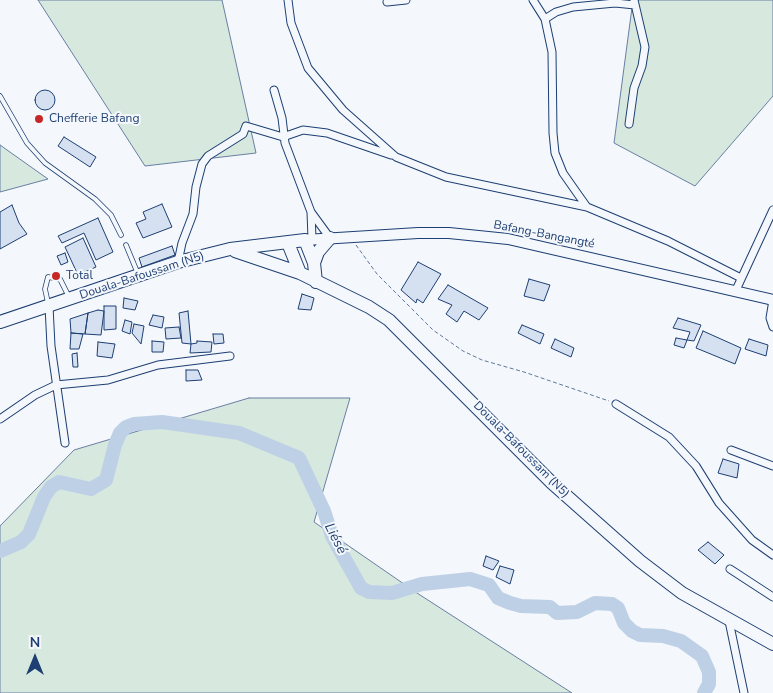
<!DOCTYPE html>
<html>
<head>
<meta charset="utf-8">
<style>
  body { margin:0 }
  #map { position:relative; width:773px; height:693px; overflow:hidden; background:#f4f7fb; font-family:"Nunito Sans",sans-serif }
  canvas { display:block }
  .north { position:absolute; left:10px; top:633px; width:50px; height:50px; -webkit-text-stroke:4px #f4f7fb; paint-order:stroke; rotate:0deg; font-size:14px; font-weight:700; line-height:20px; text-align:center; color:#1d3f73 }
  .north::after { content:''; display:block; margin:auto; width:18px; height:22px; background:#1d3f73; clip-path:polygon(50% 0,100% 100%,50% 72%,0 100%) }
</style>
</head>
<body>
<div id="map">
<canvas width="773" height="693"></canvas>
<div class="north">N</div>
</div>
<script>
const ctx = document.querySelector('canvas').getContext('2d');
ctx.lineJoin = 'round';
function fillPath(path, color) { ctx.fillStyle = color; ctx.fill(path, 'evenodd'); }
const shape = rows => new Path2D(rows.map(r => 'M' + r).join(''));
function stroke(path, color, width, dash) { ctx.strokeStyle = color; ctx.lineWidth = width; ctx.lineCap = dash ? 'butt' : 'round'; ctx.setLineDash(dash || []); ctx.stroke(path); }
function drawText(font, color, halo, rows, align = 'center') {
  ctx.font = font + ' "Nunito Sans",sans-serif'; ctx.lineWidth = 4; ctx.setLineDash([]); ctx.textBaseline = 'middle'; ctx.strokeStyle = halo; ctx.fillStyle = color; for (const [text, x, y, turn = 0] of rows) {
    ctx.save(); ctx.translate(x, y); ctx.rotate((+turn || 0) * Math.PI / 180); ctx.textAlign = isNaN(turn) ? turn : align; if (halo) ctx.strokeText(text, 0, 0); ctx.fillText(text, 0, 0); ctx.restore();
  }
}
const green = shape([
  [38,0,222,0,256,153,145,166,38,0],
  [633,0,773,0,773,96,695,186,614,143,633,0],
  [0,145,48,179,0,192,0,145],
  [249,398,350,398,314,522,417,593,572,693,0,693,0,526,74,450,249,398]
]);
const river = shape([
  [0,551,21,542,29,534,44,497,51,487,59,482,91,489,106,480,115,445,120,433,126,427,134,424,162,422,239,433,299,458,324,511,332,536,361,588,369,592,392,593,422,584,470,579,489,585,498,598,510,603,521,606,550,607,557,613,577,612,595,603,612,604,618,608,624,623,632,631,640,635,663,636,681,641,702,656,709,672,709,684,704,693]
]);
const building = shape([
  '35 100a10 10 0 1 1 20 0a10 10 0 1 1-20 0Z',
  [64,137,96,157,90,167,58,146,64,137],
  [162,204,172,227,143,238,136,223,146,219,143,212,162,204],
  [12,205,19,223,27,234,0,249,0,212,12,205],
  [98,218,113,252,96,260,84,233,62,243,58,236,98,218],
  [83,238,96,267,78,275,65,247,83,238],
  [172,246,175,255,142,267,139,258,172,246],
  [65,253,68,262,61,265,57,256,65,253],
  [418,262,441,274,423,303,417,299,416,303,401,290,418,262],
  [529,279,550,285,544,301,524,296,529,279],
  [448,285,488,308,479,320,464,311,457,322,446,314,452,305,438,299,448,285],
  [302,294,314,298,311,310,298,309,302,294],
  [124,298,138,301,135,310,123,308,124,298],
  [104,306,116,306,116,329,104,330,104,306],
  [98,310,104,311,101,335,85,334,88,313,98,310],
  [188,311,191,344,182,343,179,313,188,311],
  [88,313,85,334,71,333,70,319,88,313],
  [153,315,164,317,162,328,149,325,153,315],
  [678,318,701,325,694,341,687,340,690,332,673,328,678,318],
  [125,320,132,322,130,334,122,331,125,320],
  [134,324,144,326,141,344,132,333,134,324],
  [522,325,544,334,540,344,518,333,522,325],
  [179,327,181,338,166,339,165,328,179,327],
  [703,331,741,348,735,364,696,348,703,331],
  [71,333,83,334,79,349,70,349,71,333],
  [213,334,223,334,224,343,214,344,213,334],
  [676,338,687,340,684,348,674,345,676,338],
  [555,339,574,348,571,357,551,348,555,339],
  [749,339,768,345,766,356,745,349,749,339],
  [152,341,164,342,163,352,152,352,152,341],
  [197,341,212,342,211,352,190,353,191,344,197,343,197,341],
  [98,342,115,344,112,358,97,356,98,342],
  [77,353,78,367,73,367,72,354,77,353],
  [186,370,198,370,202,380,186,381,186,370],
  [723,459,739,464,737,478,718,473,723,459],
  [708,542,724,555,715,564,698,550,708,542],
  [486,556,499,561,493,570,483,566,486,556],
  [500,566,514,570,510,584,496,577,500,566]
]);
const path = shape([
  [356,245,377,274,433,330,463,351,482,360,524,372,609,401]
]);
const lane = shape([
  [0,96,27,143,45,163,95,199,111,215,121,235],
  [126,245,138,274],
  [48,303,45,289,48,277,60,279,68,295]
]);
const street = shape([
  [288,0,291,23,308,68,343,110,396,157,446,177,587,207],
  [533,0,545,19,552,52,553,133,555,153,563,173,577,193,587,207,668,241,741,278],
  [387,2,406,0],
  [545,19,556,12,573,7,615,3,635,5],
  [274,90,282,118,285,143,311,212,312,239],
  [629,124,634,88,642,66,645,47,634,0],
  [311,212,330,238],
  [178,262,182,243,193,214,196,187,202,164,208,156,243,134,246,126,283,137,303,130,327,133,391,155],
  [736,290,773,210],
  [773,300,770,318,773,327],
  [49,306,51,346,65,443],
  [616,404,669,437,696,466,719,503,752,540,773,555],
  [0,419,35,395,56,385,108,380,158,365,230,356],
  [731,450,773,466],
  [730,569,773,597],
  [729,621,744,693]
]);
const secondary = shape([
  [305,240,418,233,449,233,508,239,773,300]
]);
const highway = shape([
  [288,243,300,273,369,307,389,320,552,483,640,561,682,593,773,644],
  [235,251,300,273],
  [314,263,318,252,330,238],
  [0,322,178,262,230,249,305,240,314,263,316,282]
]);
const markers = [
  [39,119,5,"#c62828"],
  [56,276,5,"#c62828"]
];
const poiNames = [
  ["Chefferie Bafang",49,119],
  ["Total",66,276]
];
const streetNames = [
  ["Bafang-Bangangté",544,235,11],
  ["Douala-Bafoussam (N5)",142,276,-18],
  ["Douala-Bafoussam (N5)",521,450,45]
];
const waterNames = [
  ["Liésé",335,539,63]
];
fillPath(green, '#d7e8df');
stroke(green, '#687fa3', 1);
stroke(river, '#bed0e5', 14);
fillPath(building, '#d5e0f0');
stroke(building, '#1d3f73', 1);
stroke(lane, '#1d3f73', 5.5);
stroke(street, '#1d3f73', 9);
stroke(secondary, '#1d3f73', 12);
stroke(highway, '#1d3f73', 14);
stroke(path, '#5e769c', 1, [4, 2.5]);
stroke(lane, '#f4f7fb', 4);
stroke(street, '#f4f7fb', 7);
stroke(secondary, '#f4f7fb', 10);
stroke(highway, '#f4f7fb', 12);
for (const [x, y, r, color] of markers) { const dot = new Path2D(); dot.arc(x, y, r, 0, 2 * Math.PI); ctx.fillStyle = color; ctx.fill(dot); stroke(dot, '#f4f7fb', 2); }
drawText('12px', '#1d3f73', '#f4f7fb', poiNames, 'left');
drawText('12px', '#1d3f73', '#f4f7fb', streetNames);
drawText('italic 14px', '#1d3f73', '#f4f7fb', waterNames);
</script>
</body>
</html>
